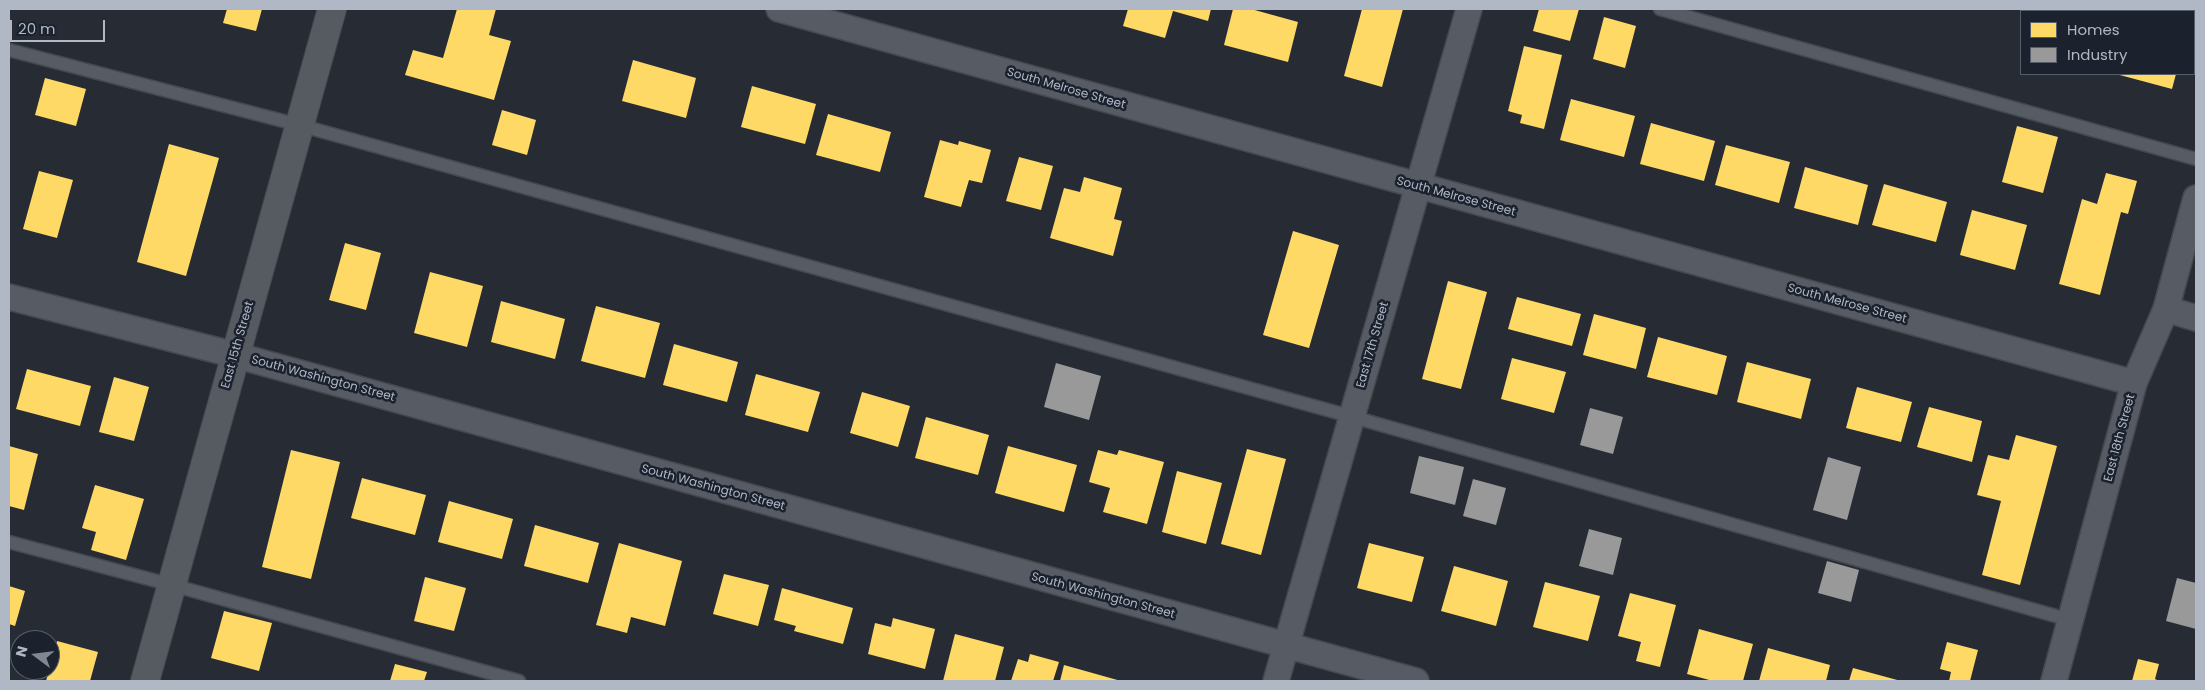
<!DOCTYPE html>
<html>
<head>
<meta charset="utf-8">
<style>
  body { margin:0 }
  #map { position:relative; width:2205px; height:690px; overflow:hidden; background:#272c34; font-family:Poppins,sans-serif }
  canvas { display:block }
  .frame { position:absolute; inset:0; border:10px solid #b0b8c6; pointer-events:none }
  .legend { position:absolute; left:2020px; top:10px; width:175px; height:65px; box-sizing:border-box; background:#1b222e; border:1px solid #575e6b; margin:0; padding:6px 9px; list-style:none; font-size:15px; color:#b0b8c6 }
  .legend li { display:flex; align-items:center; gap:10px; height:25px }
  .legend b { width:25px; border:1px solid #575e6b }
  .north { position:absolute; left:10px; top:630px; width:50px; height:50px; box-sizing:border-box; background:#1b222e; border:1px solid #575e6b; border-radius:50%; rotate:285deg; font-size:14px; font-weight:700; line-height:20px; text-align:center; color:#b0b8c6 }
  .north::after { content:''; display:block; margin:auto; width:18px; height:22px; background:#808793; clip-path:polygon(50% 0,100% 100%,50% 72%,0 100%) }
  .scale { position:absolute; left:10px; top:20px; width:95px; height:22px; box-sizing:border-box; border:2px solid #b0b8c6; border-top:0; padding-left:6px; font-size:15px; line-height:18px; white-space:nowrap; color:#b0b8c6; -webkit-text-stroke:4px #1b222e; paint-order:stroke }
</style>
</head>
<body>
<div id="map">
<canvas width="2205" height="690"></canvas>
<div class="frame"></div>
<ul class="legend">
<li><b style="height:14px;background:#ffd966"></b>Homes</li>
<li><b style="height:14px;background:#999"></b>Industry</li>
</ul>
<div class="north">N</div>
<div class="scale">20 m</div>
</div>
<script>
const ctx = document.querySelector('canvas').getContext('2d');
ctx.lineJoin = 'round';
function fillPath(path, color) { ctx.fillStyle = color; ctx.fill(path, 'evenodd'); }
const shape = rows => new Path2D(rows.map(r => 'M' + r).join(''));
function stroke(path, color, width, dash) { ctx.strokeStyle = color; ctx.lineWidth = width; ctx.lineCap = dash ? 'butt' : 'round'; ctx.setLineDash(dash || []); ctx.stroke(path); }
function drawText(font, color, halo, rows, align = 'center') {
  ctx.font = font + ' Poppins,sans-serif'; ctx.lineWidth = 5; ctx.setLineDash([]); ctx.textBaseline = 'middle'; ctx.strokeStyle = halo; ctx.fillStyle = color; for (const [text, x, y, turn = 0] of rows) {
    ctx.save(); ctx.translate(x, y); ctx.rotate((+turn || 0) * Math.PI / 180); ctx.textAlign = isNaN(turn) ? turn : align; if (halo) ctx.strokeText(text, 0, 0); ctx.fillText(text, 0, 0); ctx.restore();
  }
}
const homes = shape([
  [227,9,262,9,256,31,223,23],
  [457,9,496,9,489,35,511,41,494,100,405,75,413,50,443,58],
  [1128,9,1211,9,1208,21,1173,11,1165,38,1123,26],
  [1233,9,1251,9,1298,22,1288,62,1224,45],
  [1362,9,1403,9,1382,87,1344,76],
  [1539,9,1579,9,1570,41,1533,31],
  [1604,17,1636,26,1625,68,1593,59],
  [1524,46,1562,55,1544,129,1520,123,1522,115,1508,111],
  [633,60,696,78,686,118,622,101],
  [2116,74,2176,74,2172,89],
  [45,78,86,89,76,126,35,115],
  [752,86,816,104,805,144,741,127],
  [1571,99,1635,116,1624,157,1560,140],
  [502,110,536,120,527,155,492,145],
  [828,114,891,132,880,172,816,155],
  [1651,123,1715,141,1704,181,1640,164],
  [2017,126,2058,137,2043,193,2002,182],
  [940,140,958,145,959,141,991,150,982,183,969,180,961,207,924,197],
  [169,144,219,158,186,276,137,262],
  [1726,145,1790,162,1779,203,1715,185],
  [1019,157,1053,166,1041,210,1006,201],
  [1805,167,1868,185,1858,225,1794,208],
  [39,171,73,180,57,238,23,229],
  [2106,173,2137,181,2128,214,2121,212,2100,295,2059,284,2082,199,2097,204],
  [1084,177,1122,188,1114,219,1122,221,1113,256,1050,238,1064,188,1080,192],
  [1884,184,1947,202,1936,242,1872,225],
  [1972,210,2027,225,2015,270,1960,255],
  [1293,231,1339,245,1309,348,1263,335],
  [345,243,381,253,366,310,329,300],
  [430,272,483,286,467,347,414,333],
  [1448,281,1487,292,1461,389,1422,379],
  [1517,297,1581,314,1572,346,1508,329],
  [501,301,565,319,555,359,491,342],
  [596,306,660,323,645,378,581,361],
  [1594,314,1646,328,1636,369,1583,355],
  [1658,337,1727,356,1717,395,1647,377],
  [674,344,738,362,727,402,663,385],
  [1512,358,1566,372,1554,413,1501,399],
  [1747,362,1811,379,1801,419,1737,402],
  [27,369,91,386,80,426,16,409],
  [756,374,820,392,808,432,745,415],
  [114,377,149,387,134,441,99,432],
  [1857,387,1912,402,1901,442,1846,428],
  [862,392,910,406,898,447,850,433],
  [1929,407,1982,421,1972,462,1917,447],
  [926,417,989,435,978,475,915,458],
  [2016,435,2057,446,2020,585,1982,575,2001,501,1977,495,1988,455,2009,460],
  [9,446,38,454,24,510,9,506],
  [1008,446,1077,465,1064,512,995,493],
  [1247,449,1286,459,1261,555,1221,544],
  [291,450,340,462,311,579,262,567],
  [1098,450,1117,455,1119,450,1164,462,1147,524,1103,512,1110,488,1089,482],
  [1177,471,1222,483,1206,544,1162,532],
  [362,478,426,495,415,535,351,518],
  [95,485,144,499,126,560,91,550,96,532,82,528],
  [449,501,513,519,502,559,438,542],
  [535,525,599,543,588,583,524,566],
  [619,543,682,561,665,626,631,617,627,633,596,625],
  [1369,543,1424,557,1412,602,1357,588],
  [1454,566,1508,581,1496,626,1441,611],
  [724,574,769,585,758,626,713,614],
  [425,577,466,588,454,631,414,621],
  [1545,582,1600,596,1588,641,1533,627],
  [9,586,25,591,15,626,9,624],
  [782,588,853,608,843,644,794,631,796,626,774,620],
  [1630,593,1676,605,1660,667,1636,661,1641,642,1618,636],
  [224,611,272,623,259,671,211,658],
  [893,618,935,629,925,669,868,654,875,623,891,627],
  [1699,629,1753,644,1743,681,1713,681,1687,674],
  [955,634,1004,647,995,681,943,681],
  [57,641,98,652,90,681,46,681],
  [1947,642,1978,650,1970,681,1949,681,1951,672,1940,669],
  [1768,648,1830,665,1826,681,1759,681],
  [1030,654,1059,662,1053,681,1011,681,1018,659,1028,662],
  [2138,659,2159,664,2155,679,2159,681,2132,681],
  [395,664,427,672,424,681,390,681],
  [1064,665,1121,681,1060,681],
  [1853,668,1901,681,1849,681]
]);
const industry = shape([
  [1056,363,1101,376,1089,420,1044,407],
  [1590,408,1623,417,1613,454,1580,445],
  [1419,456,1464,467,1455,505,1410,493],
  [1828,457,1861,467,1847,520,1813,510],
  [1473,479,1506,488,1496,525,1463,516],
  [1589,529,1622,538,1613,575,1579,566],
  [1827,561,1859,570,1851,602,1818,593],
  [2177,578,2196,583,2196,629,2166,621]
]);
const lane = shape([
  [1660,9,2196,159],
  [9,50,299,125,1353,417,2070,620],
  [9,542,172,585,519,681]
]);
const street = shape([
  [779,9,2134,383],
  [9,297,235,355,1416,681],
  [2166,309,2196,318],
  [1276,681,1469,9],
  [2054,681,2134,383,2166,309,2196,198]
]);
const secondary = shape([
  [145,681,332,9]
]);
const streetNames = [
  ["South Melrose Street",1066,89,16],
  ["South Melrose Street",1456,197,15],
  ["South Melrose Street",1847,304,15],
  ["East 15th Street",238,345,-74],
  ["East 17th Street",1373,345,-74],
  ["South Washington Street",323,379,15],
  ["East 18th Street",2120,438,-75],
  ["South Washington Street",713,488,15],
  ["South Washington Street",1103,596,15]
];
fillPath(homes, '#ffd966');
fillPath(industry, '#999');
stroke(lane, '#45484f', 15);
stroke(street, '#45484f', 28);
stroke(secondary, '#45484f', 30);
stroke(lane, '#575b63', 12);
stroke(street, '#575b63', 25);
stroke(secondary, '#565a61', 28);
drawText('12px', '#b0b8c6', '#1b222e', streetNames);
</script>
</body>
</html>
